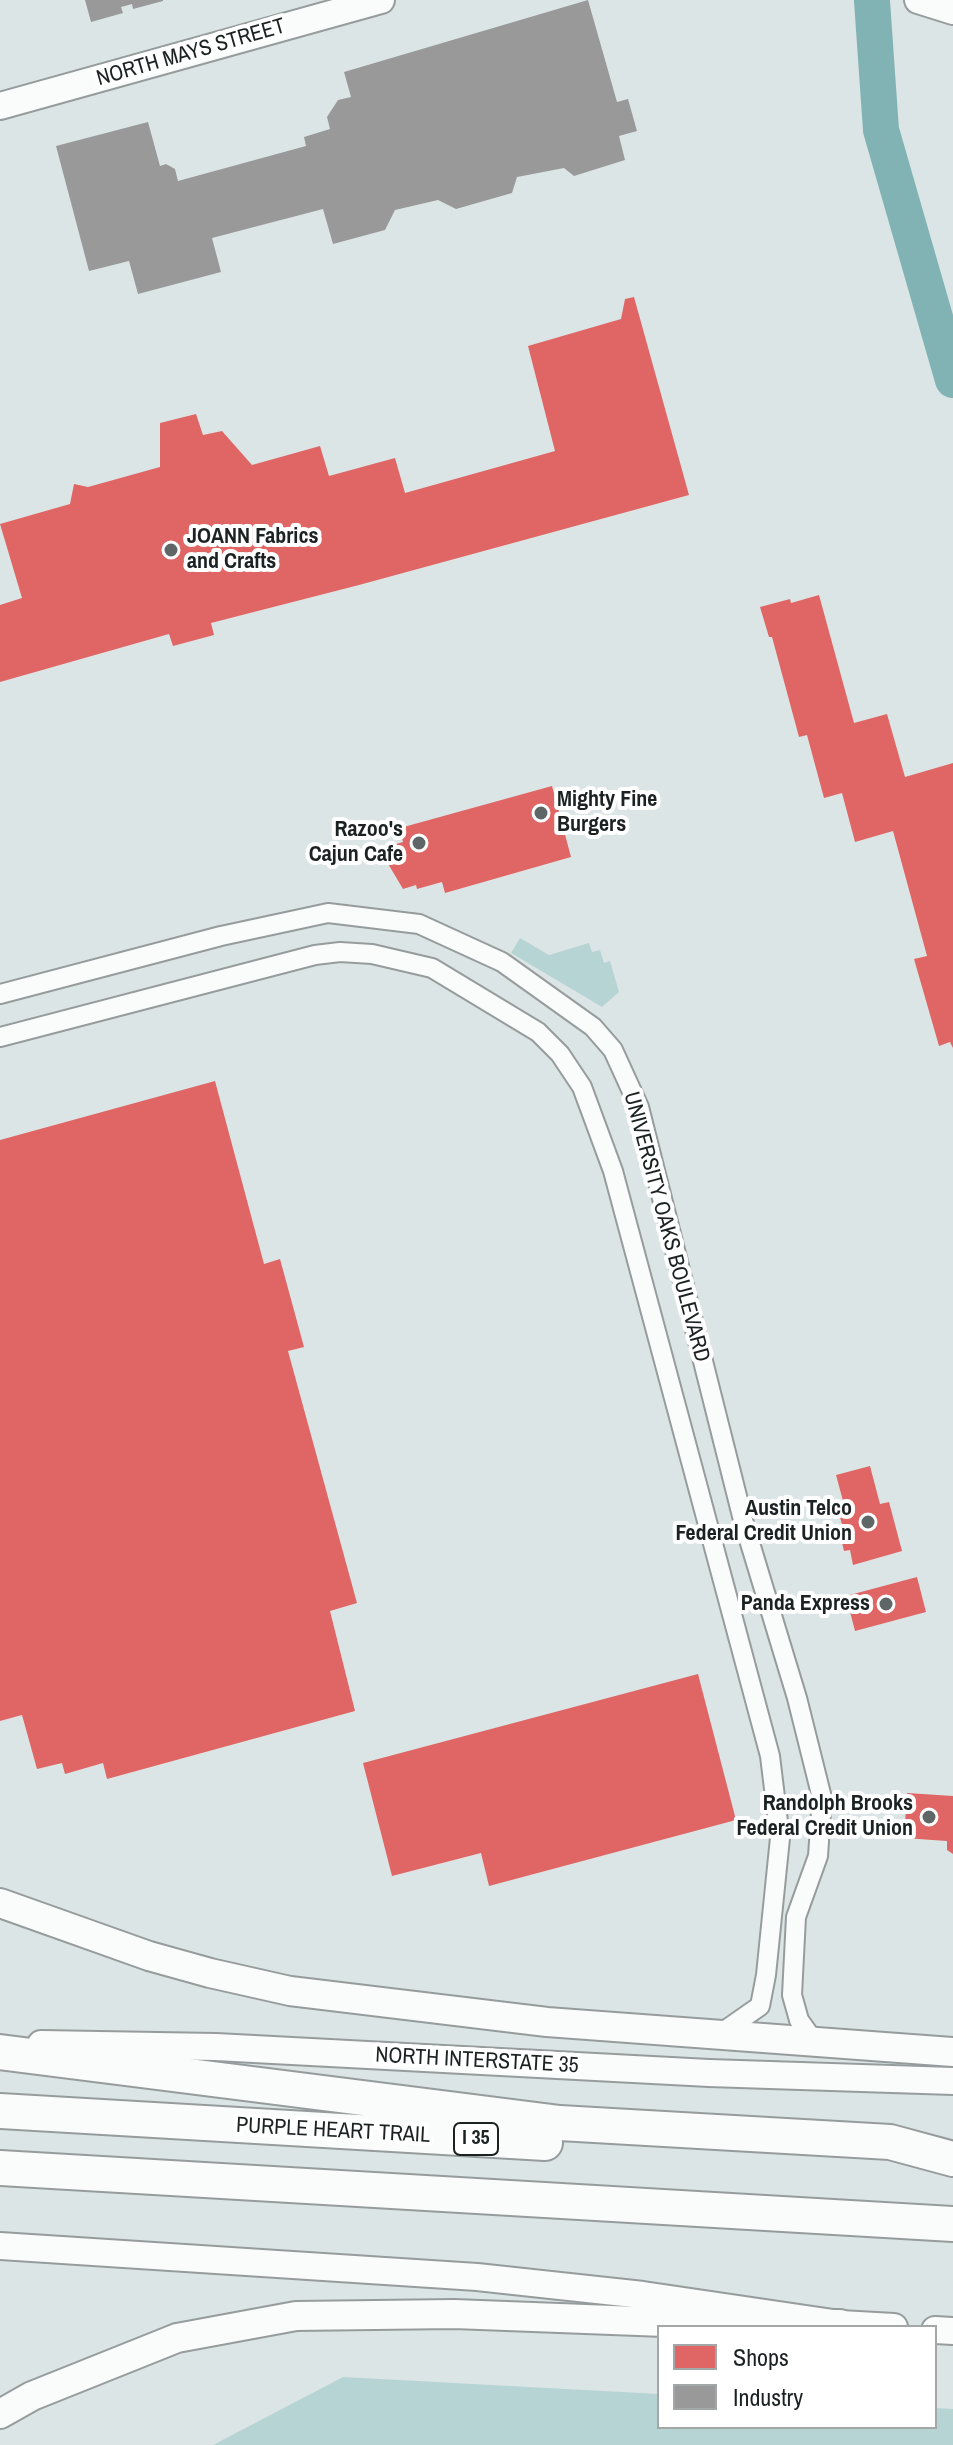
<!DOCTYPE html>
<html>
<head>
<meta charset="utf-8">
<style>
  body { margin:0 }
  #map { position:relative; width:953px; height:2445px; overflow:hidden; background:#dce5e5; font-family:"Archivo Narrow",sans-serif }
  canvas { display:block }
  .legend { position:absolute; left:657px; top:2325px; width:280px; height:104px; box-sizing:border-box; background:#fff; border:2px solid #a4a7a7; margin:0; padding:10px 14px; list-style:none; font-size:24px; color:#1c2222 }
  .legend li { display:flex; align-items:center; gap:16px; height:40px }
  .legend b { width:40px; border:2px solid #a4a7a7 }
</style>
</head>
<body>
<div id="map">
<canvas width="953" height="2445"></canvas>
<ul class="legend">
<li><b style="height:22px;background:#e06666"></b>Shops</li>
<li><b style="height:22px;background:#999"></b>Industry</li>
</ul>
</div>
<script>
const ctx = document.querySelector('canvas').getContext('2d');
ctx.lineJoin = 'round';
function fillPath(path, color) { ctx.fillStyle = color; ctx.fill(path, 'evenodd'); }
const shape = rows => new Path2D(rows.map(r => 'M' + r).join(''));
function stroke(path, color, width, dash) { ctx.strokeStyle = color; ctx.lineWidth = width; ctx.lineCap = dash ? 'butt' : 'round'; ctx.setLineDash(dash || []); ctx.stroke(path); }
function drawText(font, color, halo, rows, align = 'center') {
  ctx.font = font + ' "Archivo Narrow",sans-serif'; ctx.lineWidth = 8; ctx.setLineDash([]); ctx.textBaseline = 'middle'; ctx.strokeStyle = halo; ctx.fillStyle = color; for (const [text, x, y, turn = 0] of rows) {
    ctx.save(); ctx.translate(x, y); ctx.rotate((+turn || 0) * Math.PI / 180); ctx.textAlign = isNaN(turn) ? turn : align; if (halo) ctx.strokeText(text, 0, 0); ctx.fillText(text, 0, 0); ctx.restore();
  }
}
const green = shape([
  [520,938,549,955,589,943,592,952,600,950,604,963,610,961,619,992,602,1007,511,953],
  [343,2377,659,2394,659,2427,935,2427,935,2408,953,2409,953,2445,213,2445]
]);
const shops = shape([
  [634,297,689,495,359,585,211,623,214,635,173,646,169,634,0,682,0,605,22,598,0,524,70,504,74,484,88,487,160,467,160,423,196,414,203,435,222,431,252,465,320,446,329,476,395,458,405,493,555,451,528,346,621,319,625,299],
  [819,595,854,723,887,714,905,777,953,763,953,1048,950,1042,939,1046,914,959,927,956,893,831,855,842,842,793,824,798,807,735,799,737,772,637,769,637,760,607,790,599,791,603],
  [552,786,571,857,445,893,442,882,417,889,416,885,403,889,387,862,386,847,403,842,400,828],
  [215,1081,264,1264,280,1259,304,1347,288,1351,357,1603,330,1611,355,1711,107,1779,103,1763,65,1774,62,1763,37,1769,22,1715,0,1721,0,1140],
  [870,1466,880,1504,889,1502,902,1551,853,1565,850,1550,844,1551,840,1534,844,1531,839,1514,846,1512,836,1475],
  [917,1577,926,1612,855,1631,846,1596],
  [698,1674,736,1820,489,1886,481,1853,392,1876,363,1763],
  [907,1793,953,1796,953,1854,947,1850,947,1841,904,1838]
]);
const industry = shape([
  [85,0,163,0,163,1,133,9,132,4,121,7,123,13,91,22],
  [588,0,617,102,628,99,637,131,619,136,625,160,574,176,564,168,517,177,512,193,456,209,438,200,395,210,385,230,333,244,323,209,212,238,221,272,138,294,129,261,89,271,56,146,148,122,160,166,166,164,175,169,178,181,306,146,304,137,330,129,327,117,338,100,351,97,344,72]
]);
const river = shape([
  [872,1,881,130,953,380]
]);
const street = shape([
  [0,994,221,936,328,913,419,924,502,962,593,1027,613,1050,639,1107,743,1520,797,1698,822,1798,818,1856,796,1917,792,1995,799,2020,816,2044],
  [0,1037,315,955,340,952,372,954,432,968,538,1032,560,1054,582,1087,613,1171,770,1756,780,1838,766,1975,760,2006,717,2036]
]);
const secondary = shape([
  [918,0,953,11],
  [0,106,381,0],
  [41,2044,216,2047,709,2073,953,2081],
  [0,2246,477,2277,643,2295,840,2324,894,2327],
  [935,2330,953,2331]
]);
const primary = shape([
  [0,1903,149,1956,210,1973,290,1991,547,2022,953,2052],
  [0,2414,32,2396,177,2338,296,2316,454,2314,743,2325,840,2324]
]);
const highway = shape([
  [0,2052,560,2123,890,2142,953,2159],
  [0,2111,545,2143],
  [0,2168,953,2224]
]);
const markers = [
  [171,550,8,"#5f6666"],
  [541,813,8,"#5f6666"],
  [419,843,8,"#5f6666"],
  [868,1522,8,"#5f6666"],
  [886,1604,8,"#5f6666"],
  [929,1817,8,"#5f6666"]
];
const shields = [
  [476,2139,44]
];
const shieldNames = [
  ["I 35",476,2139]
];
const streetNames = [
  ["NORTH MAYS STREET",191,53,-16],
  ["UNIVERSITY OAKS BOULEVARD",666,1227,75],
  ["NORTH INTERSTATE 35",477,2061,3],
  ["PURPLE HEART TRAIL",333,2131,3]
];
const poiNames = [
  ["JOANN Fabrics",187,537,"left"],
  ["and Crafts",187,562,"left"],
  ["Mighty Fine",557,800,"left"],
  ["Burgers",557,825,"left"],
  ["Razoo's",403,830],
  ["Cajun Cafe",403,855],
  ["Austin Telco",852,1509],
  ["Federal Credit Union",852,1534],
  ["Panda Express",870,1604],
  ["Randolph Brooks",913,1804],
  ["Federal Credit Union",913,1829]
];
fillPath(green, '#b7d4d5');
fillPath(shops, '#e06666');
fillPath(industry, '#999');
stroke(river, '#82b3b4', 36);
stroke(street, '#969c9c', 22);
stroke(secondary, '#969c9c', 30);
stroke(primary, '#969c9c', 32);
stroke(highway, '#969c9c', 38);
stroke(street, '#fafbfb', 18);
stroke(secondary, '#fafbfb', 26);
stroke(primary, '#fafbfb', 28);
stroke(highway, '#fafbfb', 34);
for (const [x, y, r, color] of markers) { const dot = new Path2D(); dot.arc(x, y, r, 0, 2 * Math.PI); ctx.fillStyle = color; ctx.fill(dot); stroke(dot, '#fff', 3); }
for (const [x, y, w] of shields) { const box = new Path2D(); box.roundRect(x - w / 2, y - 16, w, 32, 6); ctx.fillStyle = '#fff'; ctx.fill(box); stroke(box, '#1c2222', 2); }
drawText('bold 20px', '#1c2222', null, shieldNames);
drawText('22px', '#1c2222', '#fff', streetNames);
drawText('bold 22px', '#1c2222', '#fff', poiNames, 'right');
</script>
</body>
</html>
